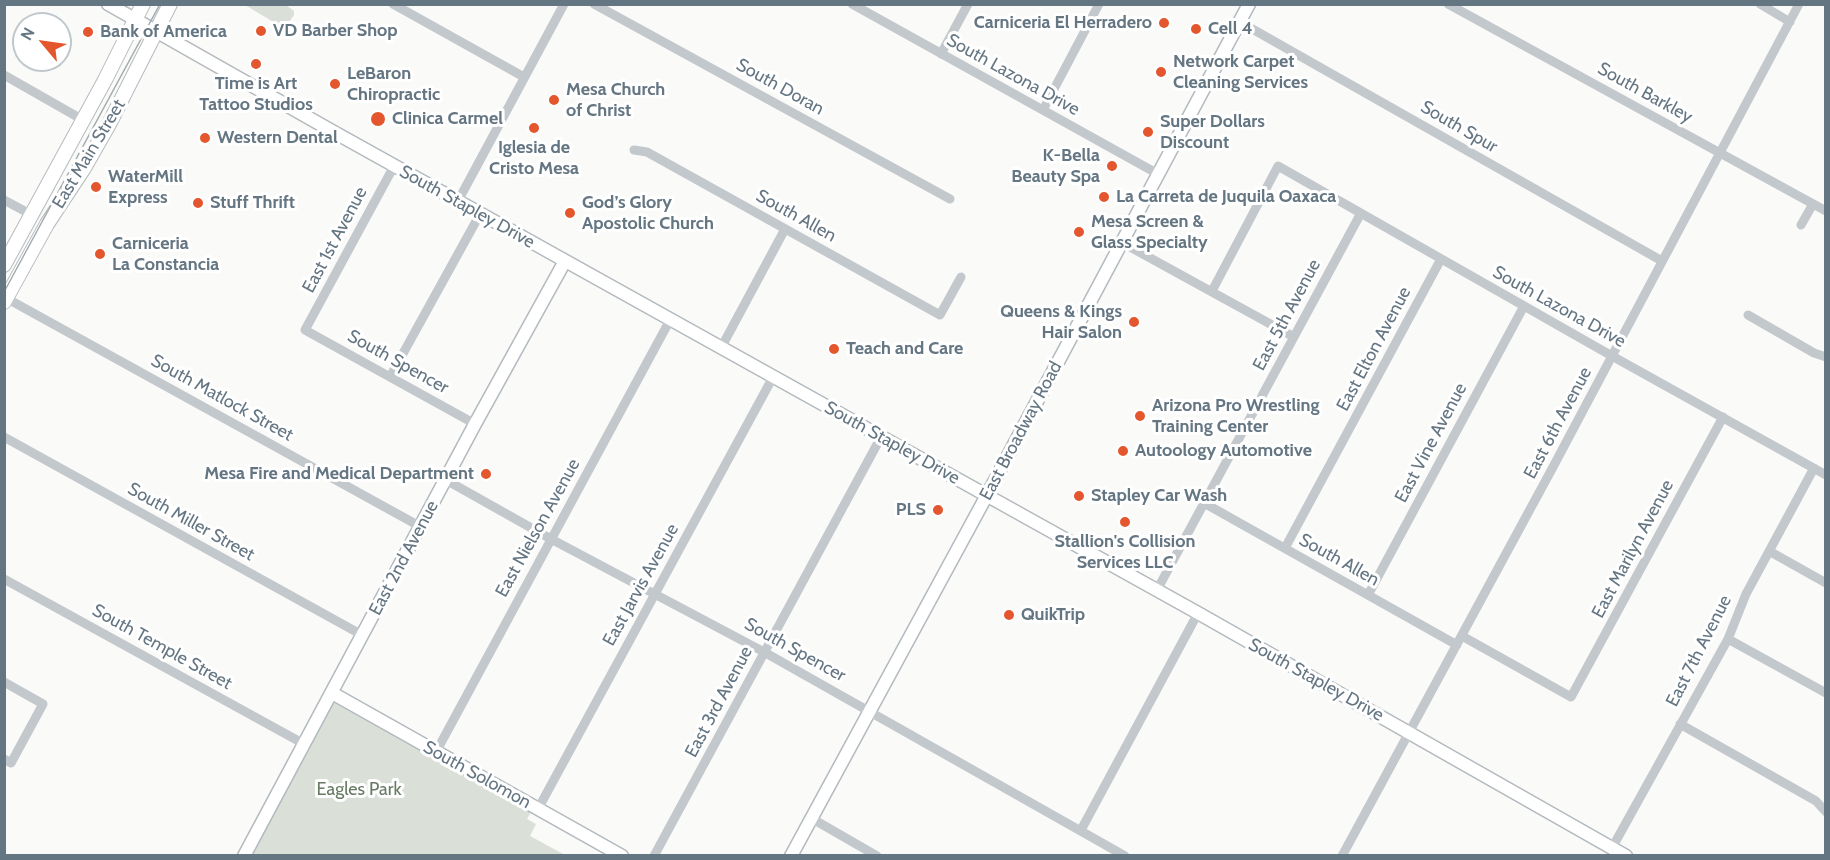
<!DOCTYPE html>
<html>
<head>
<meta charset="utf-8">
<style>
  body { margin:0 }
  #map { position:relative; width:1830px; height:860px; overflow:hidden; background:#fafaf8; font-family:Cabin,sans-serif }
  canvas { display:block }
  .frame { position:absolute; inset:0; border:6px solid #657683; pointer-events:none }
  .north { position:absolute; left:12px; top:12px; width:60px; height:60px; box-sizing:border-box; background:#fff; border:2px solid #c1c8cd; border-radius:50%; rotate:299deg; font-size:16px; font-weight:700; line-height:24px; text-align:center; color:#657683 }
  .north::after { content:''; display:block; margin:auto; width:21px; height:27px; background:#e4572e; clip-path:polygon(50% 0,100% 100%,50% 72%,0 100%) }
</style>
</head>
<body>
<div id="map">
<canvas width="1830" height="860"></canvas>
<div class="frame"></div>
<div class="north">N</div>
</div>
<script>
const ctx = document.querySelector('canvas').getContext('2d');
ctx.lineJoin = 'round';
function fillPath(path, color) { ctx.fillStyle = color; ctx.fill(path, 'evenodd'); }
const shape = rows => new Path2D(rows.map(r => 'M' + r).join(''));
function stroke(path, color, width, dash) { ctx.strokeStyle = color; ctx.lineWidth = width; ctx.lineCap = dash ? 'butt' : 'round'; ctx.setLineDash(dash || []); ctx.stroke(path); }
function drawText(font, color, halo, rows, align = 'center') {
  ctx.font = font + ' Cabin,sans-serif'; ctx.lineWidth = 6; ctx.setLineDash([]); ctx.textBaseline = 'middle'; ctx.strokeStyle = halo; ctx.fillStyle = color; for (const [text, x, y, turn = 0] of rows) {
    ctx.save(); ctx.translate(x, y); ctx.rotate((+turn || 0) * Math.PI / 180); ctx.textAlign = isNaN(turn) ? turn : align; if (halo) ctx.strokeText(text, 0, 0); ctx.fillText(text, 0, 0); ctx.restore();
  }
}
const green = shape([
  [245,5,286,5,294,11,294,15,287,25,282,27],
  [335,703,531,812,527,819,536,824,530,836,565,855,249,856,332,704]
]);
const street = shape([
  [393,4,524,77],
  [594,4,950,199],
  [852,4,1158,174],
  [1448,4,1826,211],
  [1760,4,1790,22],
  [1240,22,1662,261],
  [941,54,968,4],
  [4,75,83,120],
  [1043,110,1099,4],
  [634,150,647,152,940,315,961,277],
  [394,166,305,330,475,424],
  [4,200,32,215],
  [458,201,564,4],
  [1801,225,1813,204],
  [1121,242,1294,337],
  [1212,291,1278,166,1612,356,1826,475],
  [6,298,421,527],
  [1748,315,1814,353,1826,357],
  [721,348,785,229],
  [390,377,480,214],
  [4,437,362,635],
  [446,480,551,539,764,652,1125,856],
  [1204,503,1457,645],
  [1285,548,1441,259],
  [1769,551,1826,583],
  [4,579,304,744],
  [1157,590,1361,213],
  [1368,595,1524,306],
  [1462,636,1571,697,1723,417],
  [1728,639,1826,693],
  [4,682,43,704,11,763,4,759],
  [1680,724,1816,801,1826,812],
  [436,752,670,320],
  [538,809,773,377],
  [811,818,877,856],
  [1081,830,1198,613],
  [1612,848,1728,639,1746,594,1814,468],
  [654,856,881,437],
  [1342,856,1553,467,1799,4]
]);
const secondary = shape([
  [108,4,332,131,1198,613,1626,856],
  [332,693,622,856],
  [244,856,475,424,565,261],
  [791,856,987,495,1249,4]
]);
const primary = shape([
  [4,265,105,80,143,4],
  [4,302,47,224,84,168,109,124,170,4]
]);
const tram = shape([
  [4,292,160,4]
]);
const markers = [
  [1164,23,6,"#e4572e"],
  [1196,29,6,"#e4572e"],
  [261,31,6,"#e4572e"],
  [88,32,6,"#e4572e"],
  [256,64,6,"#e4572e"],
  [1161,72,6,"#e4572e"],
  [335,84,6,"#e4572e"],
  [554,100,6,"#e4572e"],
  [378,119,8,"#e4572e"],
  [534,128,6,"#e4572e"],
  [1148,132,6,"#e4572e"],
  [205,138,6,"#e4572e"],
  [1112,166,6,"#e4572e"],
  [96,187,6,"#e4572e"],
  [1104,197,6,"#e4572e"],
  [198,203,6,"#e4572e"],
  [570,213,6,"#e4572e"],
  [1079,232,6,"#e4572e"],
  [100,254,6,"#e4572e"],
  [1134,322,6,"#e4572e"],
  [834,349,6,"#e4572e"],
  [1140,416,6,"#e4572e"],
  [1123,451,6,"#e4572e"],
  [486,474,6,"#e4572e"],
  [1079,496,6,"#e4572e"],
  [938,510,6,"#e4572e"],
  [1125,522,6,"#e4572e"],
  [1009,615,6,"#e4572e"]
];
const poiNames = [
  ["Carniceria El Herradero",1152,23,"right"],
  ["Cell 4",1208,29],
  ["VD Barber Shop",273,31],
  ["Bank of America",100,32],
  ["Network Carpet",1173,62],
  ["Cleaning Services",1173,83],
  ["LeBaron",347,74],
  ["Chiropractic",347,95],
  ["Time is Art",256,84,"center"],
  ["Tattoo Studios",256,105,"center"],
  ["Mesa Church",566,90],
  ["of Christ",566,111],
  ["Clinica Carmel",392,119],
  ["Super Dollars",1160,122],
  ["Discount",1160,143],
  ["Western Dental",217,138],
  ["Iglesia de",534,148,"center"],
  ["Cristo Mesa",534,169,"center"],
  ["K-Bella",1100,156,"right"],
  ["Beauty Spa",1100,177,"right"],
  ["WaterMill",108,177],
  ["Express",108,198],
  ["La Carreta de Juquila Oaxaca",1116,197],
  ["Stuff Thrift",210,203],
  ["God’s Glory",582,203],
  ["Apostolic Church",582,224],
  ["Mesa Screen &",1091,222],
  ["Glass Specialty",1091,243],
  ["Carniceria",112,244],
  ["La Constancia",112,265],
  ["Queens & Kings",1122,312,"right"],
  ["Hair Salon",1122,333,"right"],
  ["Teach and Care",846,349],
  ["Arizona Pro Wrestling",1152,406],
  ["Training Center",1152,427],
  ["Autoology Automotive",1135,451],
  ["Mesa Fire and Medical Department",474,474,"right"],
  ["Stapley Car Wash",1091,496],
  ["PLS",926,510,"right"],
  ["Stallion's Collision",1125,542,"center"],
  ["Services LLC",1125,563,"center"],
  ["QuikTrip",1021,615]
];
const streetNames = [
  ["South Lazona Drive",1013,75,29],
  ["South Doran",780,87,29],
  ["South Barkley",1645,93,29],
  ["South Spur",1459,127,30],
  ["East Main Street",89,154,-59],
  ["South Stapley Drive",467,207,29],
  ["South Allen",796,216,29],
  ["East 1st Avenue",335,240,-62],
  ["South Lazona Drive",1559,307,29],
  ["East 5th Avenue",1287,315,-62],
  ["East Elton Avenue",1374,349,-62],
  ["South Spencer",398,362,29],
  ["South Matlock Street",222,398,29],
  ["East 6th Avenue",1558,423,-62],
  ["East Broadway Road",1021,431,-62],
  ["South Stapley Drive",892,443,29],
  ["East Vine Avenue",1431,443,-62],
  ["South Miller Street",191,522,29],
  ["East Nielson Avenue",538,528,-61],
  ["East Marilyn Avenue",1633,549,-62],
  ["East 2nd Avenue",404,558,-62],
  ["South Allen",1339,560,29],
  ["East Jarvis Avenue",641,585,-61],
  ["South Temple Street",162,647,29],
  ["South Spencer",795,650,29],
  ["East 7th Avenue",1699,651,-63],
  ["South Stapley Drive",1316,680,29],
  ["East 3rd Avenue",719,702,-62],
  ["South Solomon",477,775,29]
];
const parkNames = [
  ["Eagles Park",359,790]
];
fillPath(green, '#dadfd7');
stroke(secondary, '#b3babf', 15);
stroke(primary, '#b5babe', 16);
stroke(street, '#c3c8cc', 9);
stroke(secondary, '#fff', 12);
stroke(primary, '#fff', 14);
stroke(tram, '#a2aab0', 1.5);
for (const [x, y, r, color] of markers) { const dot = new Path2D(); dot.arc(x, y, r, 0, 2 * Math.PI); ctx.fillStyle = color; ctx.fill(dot); stroke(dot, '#fff', 2); }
drawText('bold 18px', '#657683', '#fff', poiNames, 'left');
drawText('18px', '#657683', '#fff', streetNames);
drawText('18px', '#687a64', '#fff', parkNames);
</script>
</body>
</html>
